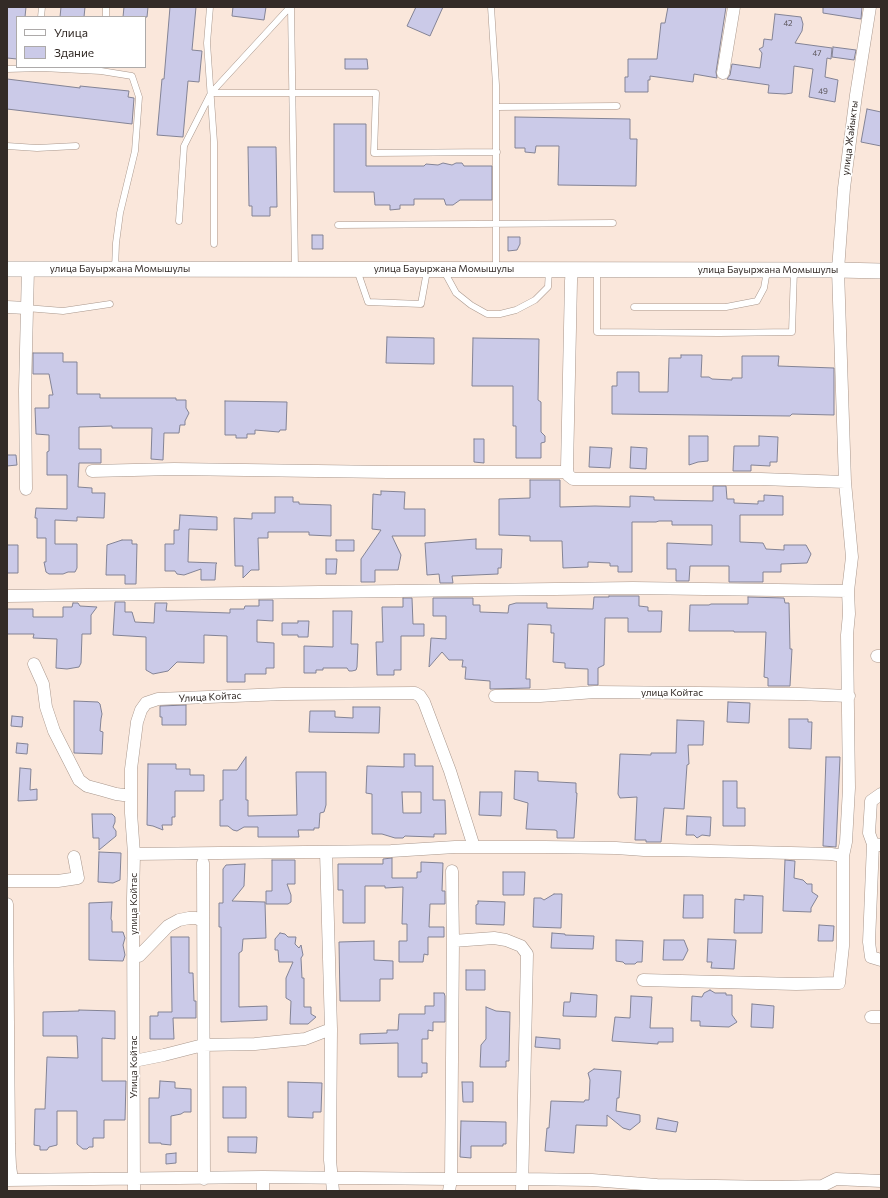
<!DOCTYPE html>
<html>
<head>
<meta charset="utf-8">
<style>
  body { margin:0 }
  #map { position:relative; width:888px; height:1198px; overflow:hidden; background:#fae7db; font-family:Commissioner,sans-serif }
  canvas { display:block }
  .frame { position:absolute; inset:0; border:8px solid #332b27; pointer-events:none }
  .legend { position:absolute; left:16px; top:16px; width:130px; height:52px; box-sizing:border-box; background:#fff; border:1px solid #adaaa9; margin:0; padding:5px 7px; list-style:none; font-size:12px; color:#332b27 }
  .legend li { display:flex; align-items:center; gap:8px; height:20px }
  .legend b { width:20px; border:1px solid #adaaa9 }
</style>
</head>
<body>
<div id="map">
<canvas width="888" height="1198"></canvas>
<div class="frame"></div>
<ul class="legend">
<li><b style="height:5px;background:#fff"></b>Улица</li>
<li><b style="height:11px;background:#cbcae8"></b>Здание</li>
</ul>
</div>
<script>
const ctx = document.querySelector('canvas').getContext('2d');
ctx.lineJoin = 'round';
function fillPath(path, color) { ctx.fillStyle = color; ctx.fill(path, 'evenodd'); }
const shape = rows => new Path2D(rows.map(r => 'M' + r).join(''));
function stroke(path, color, width, dash) { ctx.strokeStyle = color; ctx.lineWidth = width; ctx.lineCap = dash ? 'butt' : 'round'; ctx.setLineDash(dash || []); ctx.stroke(path); }
function drawText(font, color, halo, rows, align = 'center') {
  ctx.font = font + ' Commissioner,sans-serif'; ctx.lineWidth = 3.5; ctx.setLineDash([]); ctx.textBaseline = 'middle'; ctx.strokeStyle = halo; ctx.fillStyle = color; for (const [text, x, y, turn = 0] of rows) {
    ctx.save(); ctx.translate(x, y); ctx.rotate((+turn || 0) * Math.PI / 180); ctx.textAlign = isNaN(turn) ? turn : align; if (halo) ctx.strokeText(text, 0, 0); ctx.fillText(text, 0, 0); ctx.restore();
  }
}
const building = shape([
  [7,7,26,7,25,17,17,17,17,59,7,58,7,7],
  [61,7,85,7,84,17,60,17,61,7],
  [124,7,148,7,147,17,123,17,124,7],
  [170,7,196,7,192,50,202,51,199,82,188,81,183,137,157,135,162,79,164,79,170,7],
  [233,7,266,7,264,20,232,16,233,7],
  [416,7,443,7,430,36,407,26,416,7],
  [668,7,726,7,716,72,717,78,694,74,693,82,650,76,650,80,648,80,648,92,625,92,625,77,628,77,628,59,657,59,661,23,665,23,668,7],
  [823,7,862,7,861,19,823,13,823,7],
  [775,14,801,17,803,24,802,31,795,43,832,48,831,59,827,58,825,77,838,80,835,102,809,97,813,69,794,66,792,93,785,94,768,93,769,85,727,79,730,75,732,64,760,68,762,53,759,49,763,47,764,39,772,40,775,14],
  [833,47,856,50,854,60,832,57,833,47],
  [345,59,367,59,368,69,345,69,345,59],
  [7,79,80,88,80,86,129,91,128,97,134,98,132,124,7,109,7,79],
  [867,109,881,112,881,146,861,142,867,109],
  [515,117,630,119,630,139,637,139,636,186,558,185,559,146,536,146,535,153,525,152,525,148,515,148,515,117],
  [334,124,366,124,366,166,424,166,426,164,438,165,443,163,452,165,456,163,462,163,464,166,492,166,492,200,460,200,453,205,446,205,444,199,414,199,414,205,400,205,400,209,390,210,390,205,375,205,374,192,334,192,334,124],
  [248,147,276,147,277,207,270,207,270,216,252,216,252,206,249,206,248,147],
  [312,235,323,235,323,249,312,249,312,235],
  [508,237,520,237,520,244,517,250,508,251,508,237],
  [387,337,434,338,434,364,386,363,387,337],
  [473,338,539,339,538,400,541,402,541,432,545,436,545,442,541,443,541,458,516,458,516,426,513,426,513,386,472,386,473,338],
  [33,353,63,353,63,362,77,362,77,394,100,394,100,398,176,398,176,400,186,400,186,408,189,413,185,421,185,425,180,425,179,433,164,433,163,460,151,459,152,428,112,428,112,426,79,427,79,449,101,449,101,463,79,463,78,487,92,488,92,493,105,493,104,518,77,517,77,521,55,520,55,544,77,544,77,568,75,572,68,572,63,574,49,574,46,572,44,562,46,562,46,538,37,538,37,518,35,518,36,508,67,509,67,475,47,475,47,452,49,451,49,435,36,434,35,408,49,408,49,395,53,395,49,374,33,374,33,353],
  [681,355,702,355,701,377,709,377,712,379,732,380,732,378,742,378,742,356,779,356,778,366,834,368,834,415,792,414,790,416,612,414,612,386,617,386,617,372,639,372,639,392,668,392,669,358,681,358,681,355],
  [225,401,287,402,286,430,280,430,279,432,255,430,255,434,247,434,247,438,236,438,236,435,225,435,225,401],
  [689,436,708,436,708,461,698,462,689,465,689,436],
  [759,436,778,437,777,462,770,462,770,466,751,465,751,471,733,471,734,446,759,446,759,436],
  [474,439,484,439,484,463,474,462,474,439],
  [590,447,612,448,610,468,589,467,590,447],
  [631,447,647,448,646,469,630,468,631,447],
  [7,455,16,455,17,465,7,466,7,455],
  [530,480,560,480,560,507,595,506,630,507,630,496,654,497,654,500,713,501,713,486,726,486,727,499,734,499,734,503,758,504,758,501,764,501,764,495,783,496,783,515,740,515,740,542,763,543,766,549,784,550,784,545,806,545,811,554,807,563,781,564,781,572,763,572,763,582,729,582,729,566,690,566,689,581,676,581,676,569,667,569,667,543,712,545,712,525,672,525,672,521,659,521,656,522,632,522,632,572,618,572,618,566,610,566,610,563,588,562,588,567,563,568,562,541,530,541,530,536,499,535,499,499,530,498,530,480],
  [381,491,405,492,404,509,425,509,425,536,392,536,401,555,398,570,375,570,375,582,361,582,361,559,381,530,372,529,373,494,381,495,381,491],
  [275,497,293,497,293,502,299,502,299,504,331,505,331,536,309,535,309,532,268,532,268,538,258,538,259,570,251,570,243,578,243,566,235,566,234,518,252,519,252,513,275,513,275,497],
  [180,515,217,517,217,530,189,529,188,562,217,563,216,564,215,580,201,580,201,569,184,575,177,574,175,571,165,571,165,544,174,544,174,530,179,530,180,515],
  [476,539,476,549,502,549,501,568,498,568,498,574,452,576,453,583,440,583,439,574,427,575,425,543,476,539],
  [122,540,132,540,132,544,137,544,136,584,125,584,125,575,106,575,107,545,122,540],
  [336,540,354,540,354,551,336,551,336,540],
  [7,545,18,545,18,573,7,573,7,545],
  [326,559,337,559,336,574,326,574,326,559],
  [609,596,639,596,639,606,648,607,648,611,662,611,661,632,628,632,628,618,605,618,604,665,598,668,598,685,588,685,588,669,565,668,565,663,553,662,554,633,551,633,551,625,528,624,526,679,530,679,530,688,490,689,490,681,465,679,466,667,462,667,463,660,449,660,442,652,429,667,431,638,446,639,446,616,433,616,433,598,473,598,473,605,480,605,480,612,508,613,509,605,516,603,547,603,547,608,593,609,594,597,609,597,609,596],
  [748,597,784,598,785,603,789,603,790,649,792,649,790,686,768,686,768,678,764,677,766,632,734,632,734,631,689,631,690,605,709,605,711,604,748,604,748,597],
  [403,598,412,598,413,624,424,624,424,636,401,636,401,670,394,670,394,675,377,675,376,642,383,642,382,607,403,607,403,598],
  [259,600,273,600,273,621,257,620,257,642,274,643,274,668,266,668,266,674,245,674,245,682,227,682,227,636,204,635,204,663,177,662,168,671,153,674,146,670,146,637,113,635,115,602,125,602,125,612,132,612,135,622,154,623,155,603,167,603,166,611,230,613,230,609,244,609,245,606,259,606,259,600],
  [73,603,78,603,80,606,97,607,91,615,91,634,82,634,81,663,79,667,67,669,56,668,57,639,33,638,34,634,7,634,7,609,33,609,33,617,63,617,63,607,72,607,73,603],
  [333,611,352,611,351,644,358,644,357,667,356,670,352,671,349,671,347,668,323,668,323,670,316,670,316,673,304,673,304,646,333,647,333,611],
  [298,621,309,621,308,637,298,637,298,635,282,635,282,623,298,623,298,621],
  [74,701,98,702,100,704,102,714,101,719,100,731,103,732,102,754,74,753,74,701],
  [728,702,750,703,749,723,727,722,728,702],
  [186,705,186,725,162,725,162,717,160,717,160,706,186,705],
  [353,707,380,707,379,733,309,732,310,711,335,711,335,717,353,718,353,707],
  [12,716,23,717,22,727,11,726,12,716],
  [789,719,808,719,808,722,812,722,811,749,789,748,789,719],
  [677,720,704,721,703,745,688,745,689,764,687,765,684,809,664,808,661,842,646,842,646,840,635,840,637,797,620,798,618,794,620,754,651,755,651,753,676,753,677,720],
  [17,743,28,744,27,754,16,753,17,743],
  [404,754,415,754,415,766,433,766,433,800,445,800,446,834,434,834,434,837,405,836,403,838,395,838,382,834,372,834,372,794,366,793,367,766,404,767,404,754],
  [402,792,421,792,421,813,403,813,402,792],
  [246,757,246,800,248,800,248,816,297,815,296,772,326,772,326,805,324,812,320,813,319,828,314,828,314,830,298,830,299,837,258,837,258,827,244,827,237,831,233,830,228,826,220,826,220,800,223,800,223,770,237,770,246,757],
  [826,757,840,757,836,847,823,846,826,757],
  [148,764,176,764,176,769,190,769,190,775,204,775,204,791,175,791,175,817,172,817,172,825,162,825,163,830,153,826,147,825,148,764],
  [20,768,31,769,30,790,37,789,37,800,18,801,20,768],
  [515,771,538,772,538,781,576,783,576,793,577,793,574,838,557,838,557,831,555,830,526,829,528,803,514,799,515,771],
  [723,781,737,781,737,808,745,808,745,826,723,826,723,781],
  [480,792,502,792,501,816,479,815,480,792],
  [92,814,112,814,115,817,115,822,113,827,116,831,116,836,99,850,99,838,93,838,92,814],
  [687,816,711,817,710,836,702,835,697,838,694,835,686,835,687,816],
  [99,852,121,853,120,880,113,883,98,882,99,852],
  [392,858,392,878,417,878,417,872,421,872,421,862,443,863,442,891,445,891,445,904,430,904,429,927,444,927,444,937,428,937,428,955,424,954,423,962,399,962,399,941,407,941,407,924,402,924,403,887,385,888,385,886,365,886,365,923,343,923,343,890,338,890,338,864,383,864,383,859,392,858],
  [272,860,295,860,295,884,287,884,291,895,291,902,288,904,266,904,266,891,272,891,272,860],
  [785,860,795,861,794,878,803,880,807,884,812,884,812,892,818,896,811,908,811,912,783,911,785,860],
  [245,864,244,886,232,901,265,902,266,938,243,939,242,951,239,953,239,1007,267,1006,267,1020,221,1022,221,927,219,927,219,903,223,903,223,869,226,865,245,864],
  [503,872,525,872,524,895,503,895,503,872],
  [554,894,562,894,561,928,533,927,534,898,541,898,544,900,554,894],
  [684,895,703,895,703,918,683,918,684,895],
  [744,895,763,896,762,933,734,933,735,899,744,900,744,895],
  [478,901,505,902,504,925,476,924,476,905,478,904,478,901],
  [112,902,111,919,112,921,112,932,123,932,125,938,123,945,125,955,123,961,89,960,89,903,112,902],
  [819,925,834,926,833,941,818,941,819,925],
  [280,933,285,934,288,937,296,937,295,944,299,948,301,945,303,955,301,958,302,978,304,978,304,1007,311,1007,311,1014,316,1017,308,1024,290,1024,291,1001,286,998,286,978,293,962,279,962,278,950,275,950,275,939,280,933],
  [552,933,565,934,565,935,594,936,593,949,551,948,552,933],
  [171,937,189,937,189,973,193,973,194,1001,196,1001,196,1018,173,1018,174,1039,150,1039,150,1016,158,1016,158,1012,172,1012,171,937],
  [708,939,736,940,734,969,711,968,712,962,707,962,708,939],
  [616,940,643,941,642,962,637,962,635,964,625,964,623,962,616,961,616,940],
  [664,940,684,940,688,950,683,960,663,960,664,940],
  [374,941,374,960,393,961,393,979,380,979,380,1001,340,1001,339,942,374,941],
  [466,970,485,970,485,990,466,990,466,970],
  [710,990,715,993,726,993,726,995,732,995,732,1015,737,1022,729,1027,700,1026,700,1021,691,1021,692,996,702,997,704,993,710,990],
  [434,993,444,993,445,996,445,1022,433,1022,433,1031,428,1030,428,1039,422,1039,422,1063,427,1063,427,1073,422,1073,422,1077,398,1077,398,1043,360,1044,360,1034,387,1033,387,1030,398,1030,399,1014,425,1014,425,1006,434,1006,434,993],
  [571,993,597,995,596,1017,563,1016,564,1002,570,1002,571,993],
  [631,996,652,997,650,1028,673,1028,673,1042,658,1042,658,1044,612,1041,615,1017,630,1018,631,996],
  [752,1004,774,1006,773,1028,751,1027,752,1004],
  [486,1007,496,1011,510,1012,509,1061,506,1061,506,1067,480,1067,481,1045,486,1039,486,1007],
  [79,1010,115,1011,115,1039,102,1038,102,1081,126,1081,125,1120,104,1120,104,1138,93,1138,93,1147,89,1147,87,1149,83,1149,77,1144,77,1111,57,1111,57,1145,49,1147,47,1150,40,1150,40,1146,34,1145,35,1109,45,1109,47,1057,78,1058,77,1036,43,1036,43,1012,79,1011,79,1010],
  [536,1037,560,1039,560,1049,535,1047,536,1037],
  [594,1069,621,1071,619,1098,617,1098,616,1111,640,1115,640,1122,630,1130,623,1128,607,1115,607,1126,576,1125,574,1153,545,1151,547,1128,549,1128,551,1101,584,1102,585,1100,589,1100,590,1080,588,1073,594,1069],
  [160,1081,175,1082,175,1088,191,1089,191,1112,184,1112,181,1114,171,1116,171,1145,161,1144,161,1143,149,1143,149,1098,159,1098,160,1081],
  [288,1082,322,1083,321,1112,313,1112,313,1118,288,1117,288,1082],
  [462,1082,473,1082,473,1102,463,1102,462,1082],
  [223,1087,246,1087,246,1118,223,1118,223,1087],
  [658,1118,678,1122,676,1132,656,1129,658,1118],
  [461,1121,506,1122,506,1144,503,1144,503,1146,471,1146,471,1158,460,1157,461,1121],
  [228,1137,257,1137,256,1153,228,1152,228,1137],
  [176,1153,176,1163,166,1164,166,1154,176,1153]
]);
const service = shape([
  [210,7,207,43,214,142,214,244],
  [291,7,295,269],
  [491,7,496,85,496,269],
  [41,17,42,7],
  [106,17,106,7],
  [7,69,42,68,101,71,132,76,139,97,135,151,120,213,116,243,115,269],
  [211,93,376,93,374,153,497,152],
  [497,107,617,106],
  [7,146,37,148,76,146],
  [179,221,184,146,211,93,290,7],
  [338,225,613,223],
  [357,270,368,302,421,304,427,271],
  [597,270,597,332,719,333,792,332,794,270],
  [444,271,456,293,471,305,487,314,500,314,516,310,535,300,548,287,549,270],
  [634,307,726,307,757,301,764,288,767,271],
  [26,308,63,311,110,304]
]);
const minor = shape([
  [723,73,734,7],
  [572,269,571,281,567,468,568,475,573,479,761,479,845,482,852,557,848,591,849,614,847,635,849,788,846,842,843,856,843,946,839,983,796,984,643,980],
  [7,307,26,308],
  [92,471,174,469,388,472,567,472],
  [845,482,838,270,844,188,856,95,870,7],
  [26,489,25,390,28,269],
  [7,596,633,588,848,591],
  [877,656,881,656],
  [34,664,43,684,46,707,54,731,79,780,87,786,102,790,116,794,131,796],
  [495,696,540,696,595,692,799,694,849,696],
  [881,794,871,801,869,833,873,844,881,845],
  [873,844,869,942,871,957,881,960],
  [326,852,331,1029,330,1160,333,1191],
  [134,854,391,851,455,847,545,847,616,848,644,850,670,850,831,854,843,856],
  [203,863,204,1179],
  [7,881,58,881,78,878,74,857],
  [7,904,9,1144,10,1166,12,1180],
  [453,941,494,938,506,940,521,946,527,954,522,1191],
  [134,956,139,956,168,926,179,920,189,918,196,918,203,921],
  [871,1017,881,1017],
  [134,1061,164,1055,203,1045,255,1044,305,1039,331,1029],
  [263,1177,263,1191],
  [7,1180,263,1177,451,1179,522,1179,592,1180,657,1185,775,1187,822,1186,836,1179,881,1181],
  [134,1191,133,899,134,854,131,813,131,769,137,722,141,710,146,703,158,699,283,694,415,693,420,696,424,702,450,771,474,847],
  [449,1191,451,1179,453,941,452,871]
]);
const tertiary = shape([
  [7,269,838,270,881,271]
]);
const numberNames = [
  ["42",788,23],
  ["47",817,53],
  ["49",823,91]
];
const streetNames = [
  ["улица Жайыкты",850,138,-83],
  ["улица Бауыржана Момышулы",120,269],
  ["улица Бауыржана Момышулы",444,269],
  ["улица Бауыржана Момышулы",768,270],
  ["улица Койтас",672,693],
  ["Улица Койтас",210,697,-3],
  ["улица Койтас",134,904,-90],
  ["Улица Койтас",134,1067,-90]
];
fillPath(building, '#cbcae8');
stroke(building, '#838395', 1);
stroke(service, '#a9978c', 7);
stroke(minor, '#a9978c', 13);
stroke(tertiary, '#a9978c', 16);
stroke(service, '#fff', 6);
stroke(minor, '#fff', 12);
stroke(tertiary, '#fff', 15);
drawText('8px', '#595357', null, numberNames);
drawText('10px', '#332b27', '#fff', streetNames);
</script>
</body>
</html>
